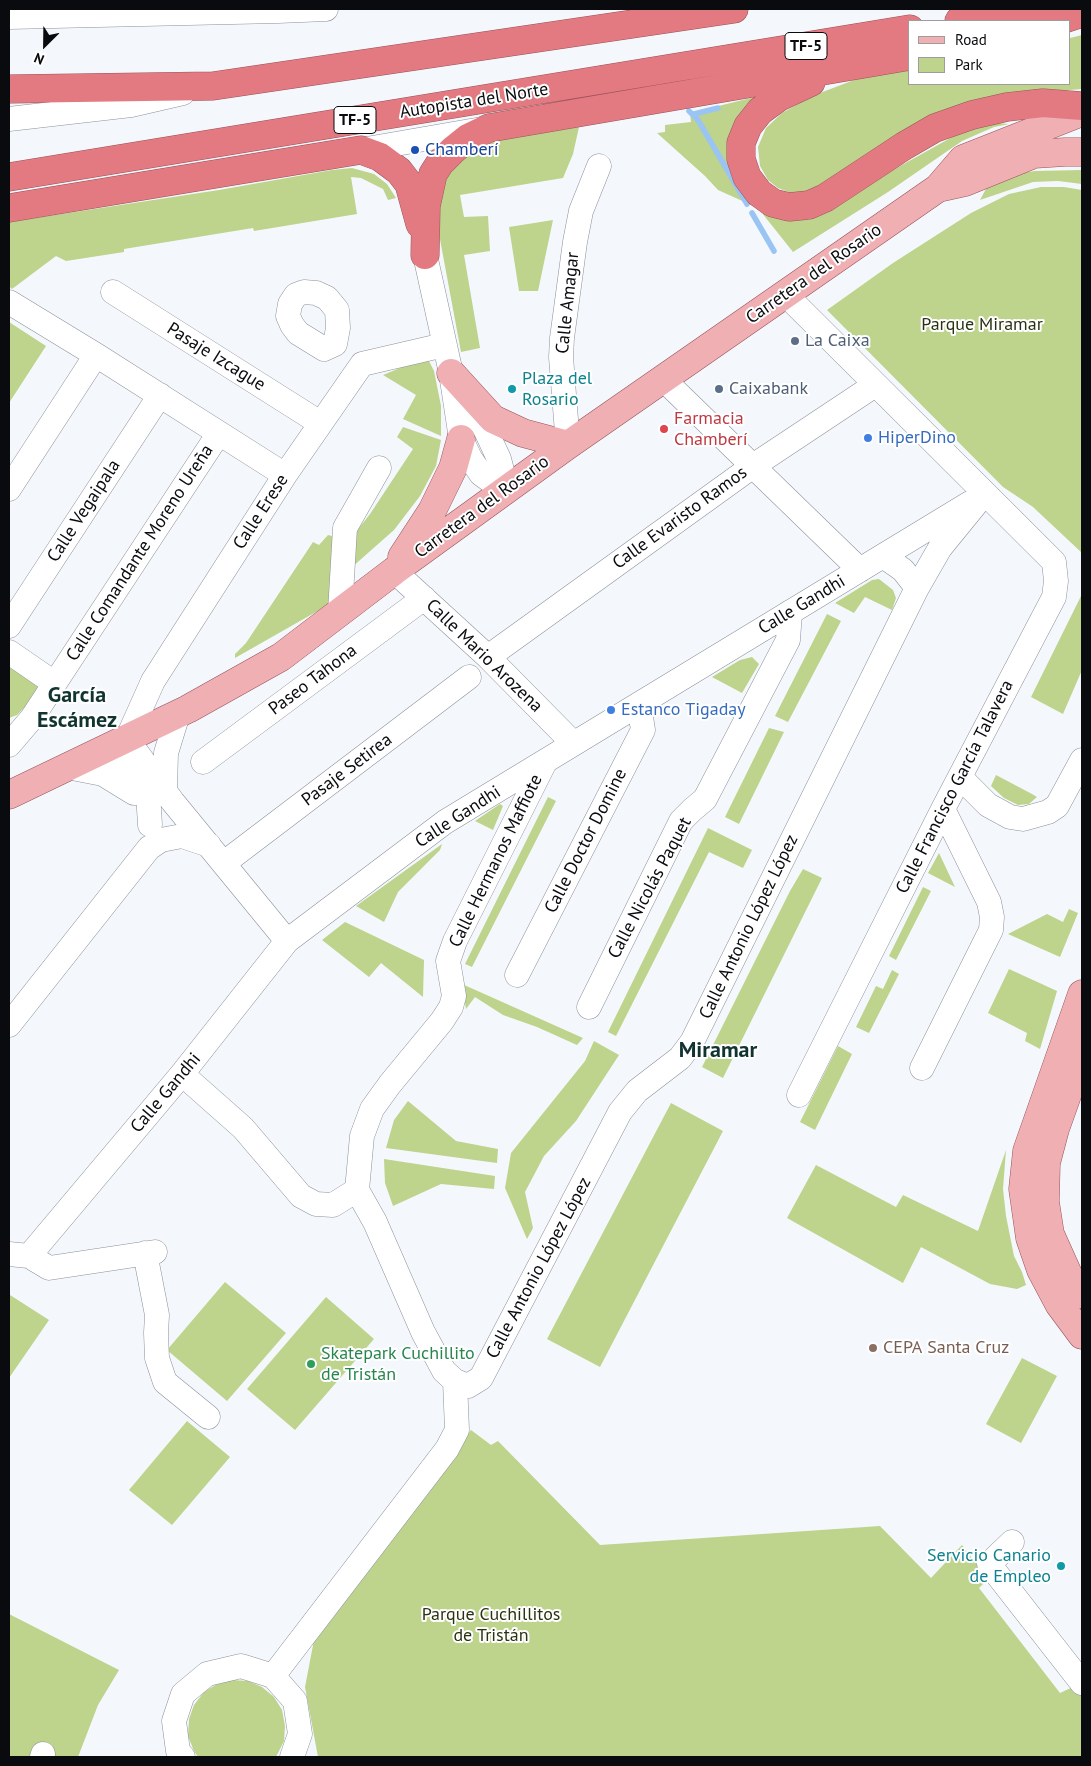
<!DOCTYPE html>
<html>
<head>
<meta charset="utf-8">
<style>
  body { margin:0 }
  #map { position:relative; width:1091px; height:1766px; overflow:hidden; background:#f4f8fd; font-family:"PT Sans",sans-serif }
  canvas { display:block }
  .frame { position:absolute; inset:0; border:10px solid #090b0e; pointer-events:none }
  .legend { position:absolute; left:908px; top:20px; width:162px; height:65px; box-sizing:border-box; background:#fff; border:1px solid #9d9d9f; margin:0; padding:6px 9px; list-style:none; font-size:15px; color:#090b0e }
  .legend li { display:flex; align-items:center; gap:10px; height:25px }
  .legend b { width:25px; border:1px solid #9d9d9f }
  .north { position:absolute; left:20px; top:20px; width:50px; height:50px; -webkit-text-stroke:4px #fff; paint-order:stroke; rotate:203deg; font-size:14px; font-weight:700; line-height:20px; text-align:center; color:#090b0e }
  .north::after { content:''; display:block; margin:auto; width:18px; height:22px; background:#090b0e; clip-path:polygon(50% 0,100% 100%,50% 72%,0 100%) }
</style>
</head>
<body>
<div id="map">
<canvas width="1091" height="1766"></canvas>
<div class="frame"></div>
<ul class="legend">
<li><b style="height:6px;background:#efafb3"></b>Road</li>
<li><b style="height:14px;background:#bed38c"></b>Park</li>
</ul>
<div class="north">N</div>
</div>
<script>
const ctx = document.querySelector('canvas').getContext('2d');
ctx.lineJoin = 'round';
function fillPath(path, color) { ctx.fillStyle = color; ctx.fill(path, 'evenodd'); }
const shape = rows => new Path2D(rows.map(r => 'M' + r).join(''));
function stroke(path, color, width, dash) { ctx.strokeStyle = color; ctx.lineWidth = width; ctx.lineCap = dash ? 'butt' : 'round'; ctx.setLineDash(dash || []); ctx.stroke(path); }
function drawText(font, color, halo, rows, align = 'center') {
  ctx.font = font + ' "PT Sans",sans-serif'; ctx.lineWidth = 4; ctx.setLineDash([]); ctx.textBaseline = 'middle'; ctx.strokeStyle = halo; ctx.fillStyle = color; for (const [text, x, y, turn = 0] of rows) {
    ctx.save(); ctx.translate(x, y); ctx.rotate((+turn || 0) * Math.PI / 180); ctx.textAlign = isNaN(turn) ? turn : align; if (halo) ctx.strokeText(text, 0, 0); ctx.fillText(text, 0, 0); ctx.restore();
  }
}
const green = shape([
  [1082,35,1082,89,1058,91,803,192,791,193,778,188,768,180,760,166,758,147,766,128,782,113,812,96,854,80,910,65,910,84,1070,84,1070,38],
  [767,94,732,138,787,220,809,220,829,212,893,170,954,136,975,128,997,123,1009,124,994,127,962,141,888,192,793,252,758,208,718,190,705,176,657,133,665,132,665,125,691,122,690,113],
  [579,127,573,154,563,178,460,195,464,217,488,216,490,251,464,255,480,348,461,352,439,234,436,205,444,175,457,158,490,141],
  [352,168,374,174,387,184,396,198,388,200,383,189,361,178,351,177,357,214,254,231,253,228,124,249,124,252,66,261,56,256,12,289,9,286,9,222,219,190,332,170],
  [1082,170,1082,184,1058,181,1033,182,980,200,987,187,1022,173,1035,171],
  [1041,187,1064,187,1082,190,1082,553,1033,507,1003,487,827,310,893,263,971,213,1009,194],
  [553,220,538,291,519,291,509,227],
  [9,322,46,346,9,403],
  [424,358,428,359,434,371,441,406,441,436,403,419,416,395,383,375],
  [403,427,441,440,436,466,420,496,394,530,351,568,348,542,370,514,413,449,397,437],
  [328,535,340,538,337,600,235,658,235,654,246,643,313,542,319,545],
  [879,579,893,590,896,598,892,610,865,597,854,613,835,603,872,580],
  [1082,594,1082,670,1063,714,1031,697],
  [827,614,841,621,788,722,775,716],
  [752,657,759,664,742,693,712,677,740,660],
  [9,662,41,683,25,707,17,715,9,718],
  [769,728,784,732,739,824,725,817],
  [996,775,1032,794,1037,797,1029,804,1018,805,1004,798,991,786],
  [548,797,556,801,472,967,465,964],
  [500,804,503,806,493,830,475,821],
  [708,828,752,850,743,868,709,852,616,1036,608,1032],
  [442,844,440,850,398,892,384,922,356,906],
  [939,853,955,887,928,873],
  [803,869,822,878,723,1078,702,1067,790,891],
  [923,887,931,891,896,960,889,956],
  [1069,909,1078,913,1060,957,1008,934,1047,914,1063,922],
  [345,922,424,960,423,997,381,963,369,977,322,940],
  [1009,969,1057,991,1040,1049,1025,1041,1027,1033,988,1013],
  [892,970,899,974,869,1033,856,1027,876,986,883,989],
  [462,984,583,1038,577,1045,537,1027,503,1015,475,997,466,1009],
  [594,1041,619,1055,576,1121,544,1156,525,1192,533,1228,527,1239,505,1188,511,1153,585,1061],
  [838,1046,852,1054,815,1130,800,1122],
  [408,1101,456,1141,498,1149,497,1163,386,1148,394,1120],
  [671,1103,723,1131,600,1367,547,1339],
  [1006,1150,1003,1189,1006,1216,1014,1256,1022,1272,1026,1285,1017,1289,990,1284,921,1247,903,1283,787,1218,816,1165,896,1207,903,1195,978,1231],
  [384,1159,495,1176,494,1189,441,1184,393,1206,385,1183],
  [225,1282,286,1333,227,1401,167,1350],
  [10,1295,49,1320,9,1378,9,1297],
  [326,1297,374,1339,295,1430,247,1389],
  [1022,1358,1057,1376,1021,1443,986,1424],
  [187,1421,230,1457,172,1525,129,1490],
  [471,1430,491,1445,498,1441,600,1545,880,1526,931,1578,962,1545,988,1579,979,1588,1060,1693,1075,1686,1082,1691,1082,1757,318,1757,305,1687,314,1640],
  [9,1614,119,1670,98,1705,78,1757,9,1757],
  [232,1680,248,1681,262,1687,274,1697,282,1710,285,1726,284,1741,276,1757,198,1757,194,1751,188,1736,189,1719,194,1705,204,1692,217,1684]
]);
const stream = shape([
  [689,111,698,120,747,204],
  [694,114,718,108],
  [752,213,774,251]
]);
const minor = shape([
  [9,17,278,11,326,9],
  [9,119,131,105,183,93],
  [361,150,482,129],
  [425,255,451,373,461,439,470,458,481,474,495,484,507,489],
  [113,292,320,423],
  [304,292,316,293,327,298,337,310,338,328,335,344,324,349,298,333,292,325,288,316,290,304,296,295,304,292],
  [785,294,1054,562,1056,581,1054,597,943,809,799,1095],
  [9,302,96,355,285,475],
  [663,379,860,570],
  [470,404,486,431,499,459,507,489],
  [568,445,561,357,562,338,575,242,581,211,599,166],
  [9,489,96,355],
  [883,556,903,570,917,588],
  [394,571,488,657,573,743],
  [340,612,345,528,379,468],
  [9,626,160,395],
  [9,652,54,683],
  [488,657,753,466,875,385],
  [127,739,173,802,287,941],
  [9,745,32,718,219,433],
  [203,762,424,598],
  [545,762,455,941,448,961,454,996,451,1007,442,1021,390,1084,372,1109,362,1136,357,1190,375,1222,423,1332,444,1371,455,1381,468,1386,481,1378,620,1112,637,1091,680,1058,692,1042,917,588,940,548,984,494],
  [67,767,103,774,134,793],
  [960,777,988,805,1010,817,1023,819,1048,812,1057,806,1082,760],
  [165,790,166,753,178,714],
  [150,825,148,793,119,765,127,739,153,681,285,475,362,364,444,345],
  [224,863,469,677],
  [517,975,643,730,639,704],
  [589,1007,681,821,692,810,705,799,788,640,790,612],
  [9,1025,149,848,161,840,182,836,209,845],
  [922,1068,991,930,992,917,989,902,943,809],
  [182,1074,243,1128,301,1196,316,1204,333,1205,357,1190],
  [145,1253,157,1315,156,1333,157,1358,165,1382,208,1417],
  [9,1254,29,1256,49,1268,155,1252],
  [29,1256,182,1074,287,941,445,822,970,503],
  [1012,1542,989,1564,1082,1683],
  [273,1676,447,1449,457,1430,455,1381],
  [42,1757,43,1754],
  [183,1757,178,1751,174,1721,183,1694,207,1674,241,1666,273,1676,295,1701,300,1734,292,1757]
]);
const major = shape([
  [938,188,965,182,1034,154,1065,152,1082,152],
  [451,373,493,419,523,433,568,445],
  [402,557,432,511,453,468,461,439],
  [9,795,188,709,281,657,394,571,568,445,938,188,963,159,1082,112],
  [1082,994,1027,1151,1023,1189,1030,1238,1041,1270,1059,1304,1082,1335],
  [1082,1053,1055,1129,1046,1163,1045,1202,1050,1234,1072,1283,1082,1294]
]);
const highway = shape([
  [959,21,1036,9],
  [1058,21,1082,13],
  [811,82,779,97,760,111,748,126,741,143,741,159,747,177,759,193,773,203,789,207,809,205,825,198,904,146,935,128,972,115,1007,107,1043,103,1082,106],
  [9,89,213,86,734,9],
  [9,177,910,29],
  [9,208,361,150,380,157,399,171,409,184,420,224],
  [425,255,426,206,433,174,440,163,453,150,468,138,489,128,910,56]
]);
const markers = [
  [415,150,5,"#1a4fb4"],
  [795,341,5,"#5c6f8a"],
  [512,389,5,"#0f9aa8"],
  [719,389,5,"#5c6f8a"],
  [664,429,5,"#e0444e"],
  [868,438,5,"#3f7fe0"],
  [611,710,5,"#3f7fe0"],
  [873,1348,5,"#8d6e63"],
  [311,1364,5,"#2e9e5b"],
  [1061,1566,5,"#0f9aa8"]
];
const shields = [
  [806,46,42],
  [355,120,42]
];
const shieldNames = [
  ["TF-5",806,46],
  ["TF-5",355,120]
];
const streetNames = [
  ["Autopista del Norte",474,101,-9],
  ["Carretera del Rosario",814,274,-35],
  ["Calle Amagar",568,303,-84],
  ["Pasaje Izcague",216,357,32],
  ["Carretera del Rosario",482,507,-36],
  ["Calle Vegaipala",84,511,-57],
  ["Calle Erese",261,512,-57],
  ["Calle Evaristo Ramos",680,518,-36],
  ["Calle Comandante Moreno Ureña",140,553,-57],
  ["Calle Gandhi",802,605,-31],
  ["Calle Mario Arozena",484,656,44],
  ["Paseo Tahona",313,680,-37],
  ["Pasaje Setirea",347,770,-37],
  ["Calle Francisco García Talavera",955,787,-63],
  ["Calle Gandhi",458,817,-33],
  ["Calle Doctor Domine",586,841,-63],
  ["Calle Hermanos Maffiote",496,861,-64],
  ["Calle Nicolás Paquet",650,888,-62],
  ["Calle Antonio López López",749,927,-64],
  ["Calle Gandhi",166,1093,-50],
  ["Calle Antonio López López",539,1268,-62]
];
const transitNames = [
  ["Chamberí",425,150]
];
const parkNames = [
  ["Parque Miramar",982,325],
  ["Parque Cuchillitos",491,1615],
  ["de Tristán",491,1636]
];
const serviceNames = [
  ["La Caixa",805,341],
  ["Caixabank",729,389]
];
const cultureNames = [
  ["Plaza del",522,379],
  ["Rosario",522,400],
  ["Servicio Canario",1051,1556,"right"],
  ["de Empleo",1051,1577,"right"]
];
const healthNames = [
  ["Farmacia",674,419],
  ["Chamberí",674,440]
];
const shopNames = [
  ["HiperDino",878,438],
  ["Estanco Tigaday",621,710]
];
const educationNames = [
  ["CEPA Santa Cruz",883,1348]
];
const leisureNames = [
  ["Skatepark Cuchillito",321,1354],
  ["de Tristán",321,1375]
];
const districtNames = [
  ["García",77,696],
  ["Escámez",77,721],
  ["Miramar",718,1051]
];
fillPath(green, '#bed38c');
stroke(stream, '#99c4f4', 5.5);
stroke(minor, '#8b919a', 25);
stroke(major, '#975359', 29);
stroke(highway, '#975359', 29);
stroke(minor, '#fff', 24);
stroke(major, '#efafb3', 28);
stroke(highway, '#e47a81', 28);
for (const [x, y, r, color] of markers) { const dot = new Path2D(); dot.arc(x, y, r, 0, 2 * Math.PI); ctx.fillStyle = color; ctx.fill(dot); stroke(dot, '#fff', 2); }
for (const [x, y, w] of shields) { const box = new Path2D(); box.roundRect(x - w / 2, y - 13.5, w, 27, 4); ctx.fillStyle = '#fff'; ctx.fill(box); stroke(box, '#090b0e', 1); }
drawText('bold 16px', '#090b0e', null, shieldNames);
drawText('18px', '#090b0e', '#fff', streetNames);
drawText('18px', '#164399', '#fff', transitNames, 'left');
drawText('18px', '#293211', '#fff', parkNames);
drawText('18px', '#4e5e75', '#fff', serviceNames, 'left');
drawText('18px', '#0d838f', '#fff', cultureNames, 'left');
drawText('18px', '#be3a42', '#fff', healthNames, 'left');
drawText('18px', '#366cbe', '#fff', shopNames, 'left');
drawText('18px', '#785e54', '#fff', educationNames, 'left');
drawText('18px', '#27864d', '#fff', leisureNames, 'left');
drawText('bold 22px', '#123431', '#fff', districtNames);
</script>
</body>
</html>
